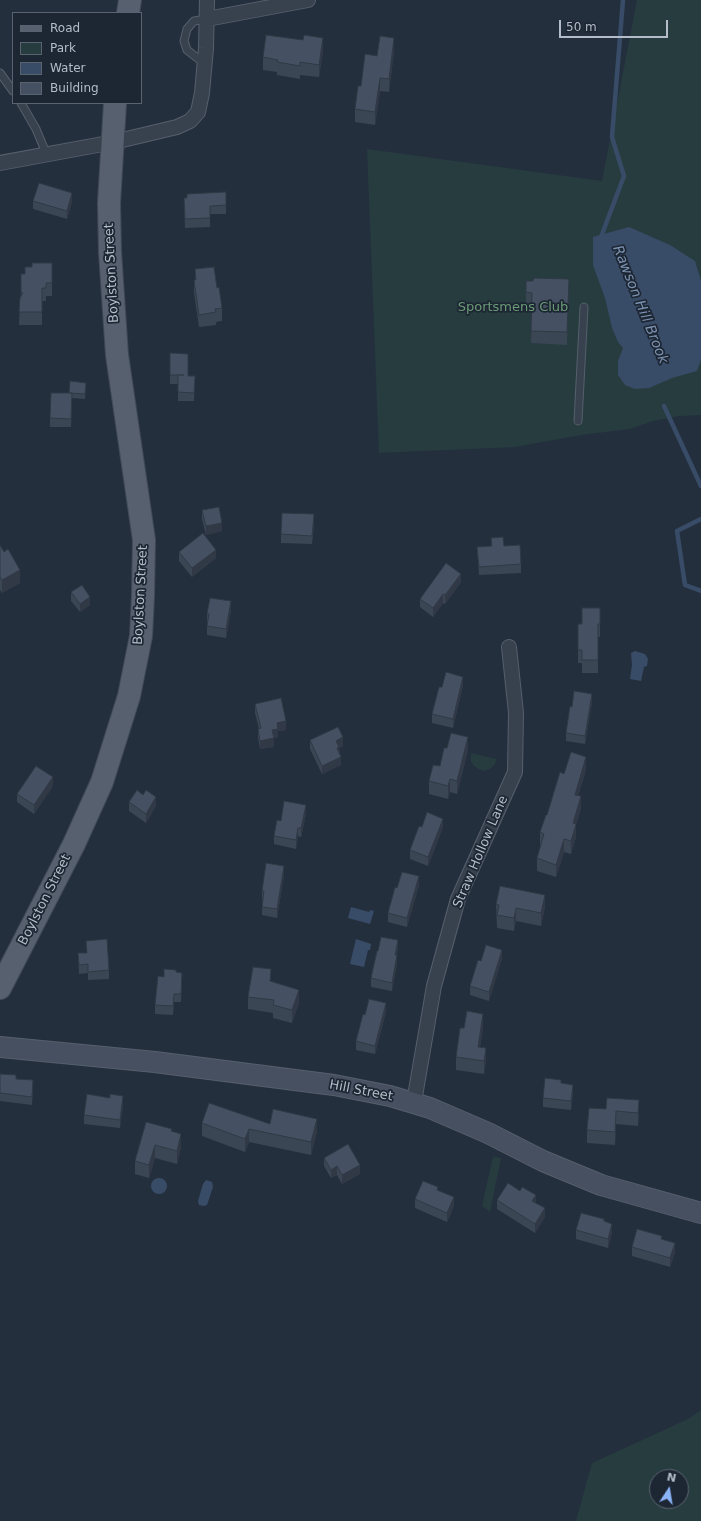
<!DOCTYPE html>
<html>
<head>
<meta charset="utf-8">
<style>
  body { margin:0 }
  #map { position:relative; width:701px; height:1521px; overflow:hidden; background:#242f3e; font-family:"DejaVu Sans",sans-serif }
  canvas { display:block }
  .legend { position:absolute; left:12px; top:12px; width:130px; height:92px; box-sizing:border-box; background:#1d2633; border:1px solid #59626f; margin:0; padding:5px 7px; list-style:none; font-size:12px; color:#b4bcc9 }
  .legend li { display:flex; align-items:center; gap:8px; height:20px }
  .legend b { width:20px; border:1px solid #59626f }
  .north { position:absolute; left:649px; top:1469px; width:40px; height:40px; box-sizing:border-box; background:#1d2633; border:1px solid #59626f; border-radius:50%; rotate:12deg; font-size:11px; font-weight:700; line-height:16px; text-align:center; color:#b4bcc9 }
  .north::after { content:''; display:block; margin:auto; width:14px; height:18px; background:#8ab4f8; clip-path:polygon(50% 0,100% 100%,50% 72%,0 100%) }
  .scale { position:absolute; left:559px; top:20px; width:109px; height:18px; box-sizing:border-box; border:2px solid #b4bcc9; border-top:0; padding-left:5px; font-size:12px; line-height:14px; white-space:nowrap; color:#b4bcc9; -webkit-text-stroke:3px #1d2633; paint-order:stroke }
</style>
</head>
<body>
<div id="map">
<canvas width="701" height="1521"></canvas>
<ul class="legend">
<li><b style="height:5px;background:#56606e"></b>Road</li>
<li><b style="height:11px;background:#263c3f"></b>Park</li>
<li><b style="height:11px;background:#394c67"></b>Water</li>
<li><b style="height:11px;background:#455162"></b>Building</li>
</ul>
<div class="north">N</div>
<div class="scale">50 m</div>
</div>
<script>
const ctx = document.querySelector('canvas').getContext('2d');
ctx.lineJoin = 'round';
function fillPath(path, color) { ctx.fillStyle = color; ctx.fill(path, 'evenodd'); }
const shape = rows => new Path2D(rows.map(r => 'M' + r).join(''));
function stroke(path, color, width, dash) { ctx.strokeStyle = color; ctx.lineWidth = width; ctx.lineCap = dash ? 'butt' : 'round'; ctx.setLineDash(dash || []); ctx.stroke(path); }
function drawText(font, color, halo, rows, align = 'center') {
  ctx.font = font + ' "DejaVu Sans",sans-serif'; ctx.lineWidth = 3.5; ctx.setLineDash([]); ctx.textBaseline = 'middle'; ctx.strokeStyle = halo; ctx.fillStyle = color; for (const [text, x, y, turn = 0] of rows) {
    ctx.save(); ctx.translate(x, y); ctx.rotate((+turn || 0) * Math.PI / 180); ctx.textAlign = isNaN(turn) ? turn : align; if (halo) ctx.strokeText(text, 0, 0); ctx.fillText(text, 0, 0); ctx.restore();
  }
}
const green = shape([
  [637,0,701,0,701,415,679,416,653,421,630,429,581,435,515,447,379,453,367,149,602,181],
  [471,753,496,759,495,764,490,769,484,771,479,769,474,766,471,761],
  [493,1157,501,1158,490,1212,482,1206],
  [701,1410,701,1521,576,1521,592,1463,688,1419],
  [657,1477,681,1477,681,1501,657,1501]
]);
const water = shape([
  [629,227,670,245,695,261,701,281,701,359,697,371,672,378,649,388,635,389,625,385,618,375,618,361,623,348,618,342,612,328,605,298,593,265,593,237],
  [635,651,645,654,648,659,647,666,644,667,641,681,630,679,632,665,631,653],
  [351,907,369,912,370,910,374,911,370,924,348,918],
  [356,939,371,944,370,950,368,950,364,967,350,964],
  '151 1186a8 8 0 1 1 16 0a8 8 0 1 1-16 0Z',
  [206,1180,212,1182,213,1187,207,1205,204,1206,199,1205,198,1201,203,1184]
]);
const stream = shape([
  [602,239,601,237,624,176,612,137,623,0],
  [664,406,701,486],
  [701,519,677,531,685,585,701,591]
]);
const lane = shape([
  [205,64,187,50,184,41,187,29,194,21,207,19],
  [0,73,13,91],
  [21,103,36,129,46,153],
  [578,421,584,307]
]);
const street = shape([
  [207,19,308,0],
  [0,163,114,142,177,127,190,121,198,112,202,93,206,48,207,0],
  [414,1102,434,986,458,899,515,772,516,713,509,647]
]);
const secondary = shape([
  [0,1047,155,1062,287,1079,334,1085,390,1096,430,1108,488,1133,543,1161,601,1185,701,1213]
]);
const primary = shape([
  [128,13,130,0],
  [0,988,74,844,102,782,129,696,141,636,143,596,144,540,117,355,110,252,109,203,115,103]
]);
const wall = shape([
  [323,51,319,77,300,75,300,79,277,75,277,72,263,70,263,57],
  [394,51,389,92,380,91,375,125,355,122,355,109,361,86,377,56],
  [226,192,226,214,210,214,210,227,185,228,184,198],
  [33,201,72,202,67,219,33,209],
  [52,263,52,296,46,296,46,301,42,301,42,325,19,325,20,298,21,295,21,292,32,267],
  [195,269,217,288,222,308,222,321,216,322,216,325,199,327,194,293,194,280,195,280],
  [526,292,569,292,567,345,531,343,532,305,526,305],
  [170,353,188,376,195,376,194,401,178,401,178,384,170,384],
  [86,387,85,399,72,398,71,427,50,427,50,418,69,393],
  [202,510,222,531,206,535,202,519],
  [314,523,312,544,281,543,281,534],
  [491,538,521,564,521,573,479,575,477,547,491,546],
  [0,545,20,583,2,593,0,590],
  [179,552,216,558,192,577,179,561],
  [461,582,445,604,443,603,433,617,420,607,420,599],
  [71,592,90,605,80,612,71,601],
  [600,608,600,637,598,637,598,673,582,673,582,663,578,663,578,624,582,624],
  [231,610,226,638,207,635,207,626,208,622,207,622,207,613],
  [463,685,453,728,432,723,432,714,442,687],
  [592,702,585,744,566,741,566,733,572,707],
  [255,704,286,730,278,731,278,737,274,738,274,747,260,749,258,738,258,729,259,729,255,713],
  [310,740,343,746,339,748,341,765,322,774,310,749],
  [447,748,468,750,457,794,450,792,448,799,429,794,429,781,440,766],
  [586,770,578,796,581,809,576,824,576,837,571,854,564,852,556,877,537,871,537,858,541,845,540,845,540,832,564,774],
  [53,786,34,814,17,802,17,794],
  [129,802,156,806,146,823,129,811],
  [306,814,301,837,298,836,296,849,274,844,274,836,281,821],
  [422,827,443,827,428,866,410,859,410,850],
  [284,875,277,918,262,915,262,907,263,900,262,899,262,891],
  [419,885,407,927,388,922,388,913,397,888],
  [496,904,545,907,541,926,516,921,514,931,497,928],
  [86,941,109,970,109,979,88,980,88,973,79,974,78,953,87,953],
  [398,949,396,955,397,964,392,991,371,987,371,978,378,951],
  [502,958,489,1001,470,995,470,986,481,961],
  [176,972,182,981,181,1002,174,1002,173,1015,155,1014,155,1005,164,977],
  [271,981,299,1003,292,1023,273,1018,273,1013,248,1009,248,997],
  [386,1012,375,1054,356,1050,356,1041,365,1015],
  [483,1027,480,1048,486,1061,484,1074,456,1070,456,1057,464,1028],
  [0,1074,16,1079,33,1088,32,1105,0,1101],
  [561,1083,573,1094,571,1110,543,1107,543,1098],
  [607,1098,639,1113,638,1126,616,1124,615,1145,587,1143,587,1130,606,1109],
  [123,1105,120,1128,84,1124,84,1115],
  [202,1123,270,1124,317,1131,311,1155,249,1142,245,1152,202,1136],
  [172,1132,181,1147,177,1164,155,1158,149,1178,135,1174,135,1161],
  [324,1158,360,1174,342,1184,337,1175,331,1178,324,1166],
  [415,1199,454,1206,447,1222,415,1208],
  [497,1200,536,1203,545,1217,535,1233,497,1209],
  [576,1230,612,1232,608,1248,576,1239],
  [662,1240,675,1252,670,1267,632,1256,632,1247]
]);
const shadedWall = shape([
  [323,38,323,51,319,77,319,65],
  [394,38,394,51,389,92,389,79],
  [380,78,380,91,375,125,375,112],
  [72,193,72,202,67,219,67,211],
  [569,279,569,292,567,345,567,332],
  [222,523,222,531,206,535,206,526],
  [216,550,216,558,192,577,192,568],
  [20,570,20,583,2,593,2,580],
  [461,574,461,582,445,604,445,595],
  [443,594,443,603,433,617,433,608],
  [90,597,90,605,80,612,80,604],
  [231,601,231,610,226,638,226,629],
  [463,677,463,685,453,728,453,719],
  [592,694,592,702,585,744,585,736],
  [286,721,286,730,278,731,278,737,274,738,274,747,260,749,260,741,272,730,277,723],
  [343,737,343,746,339,748,339,756,337,749,336,741],
  [468,737,468,750,457,794,457,781],
  [341,757,341,765,322,774,322,766],
  [586,757,586,770,575,807,575,795],
  [53,777,53,786,34,814,34,805],
  [450,779,450,792,448,799,448,786],
  [581,796,581,809,573,836,573,823],
  [156,797,156,806,146,823,146,814],
  [306,805,306,814,301,837,301,828],
  [443,819,443,827,428,866,428,857],
  [576,824,576,837,571,854,571,841],
  [298,828,298,836,296,849,296,840],
  [564,839,564,852,556,877,556,865],
  [284,866,284,875,277,918,277,909],
  [419,876,419,885,407,927,407,918],
  [545,895,545,907,541,926,541,913],
  [516,908,516,921,514,931,514,918],
  [398,940,398,949,395,964,395,955],
  [502,950,502,958,489,1001,489,992],
  [397,955,397,964,392,991,392,983],
  [271,969,271,982,270,981],
  [299,990,299,1003,292,1023,292,1010],
  [386,1003,386,1012,375,1054,375,1046],
  [483,1014,483,1027,478,1060,478,1047],
  [486,1048,486,1061,484,1074,484,1061],
  [33,1080,33,1088,32,1105,32,1097],
  [573,1085,573,1094,571,1110,571,1101],
  [123,1096,123,1105,120,1128,120,1120],
  [639,1100,639,1113,638,1126,638,1113],
  [616,1111,616,1124,615,1145,615,1132],
  [317,1119,317,1131,311,1155,311,1142],
  [249,1129,249,1142,245,1152,245,1139],
  [181,1134,181,1147,177,1164,177,1151],
  [155,1145,155,1158,149,1178,149,1165],
  [360,1165,360,1174,342,1184,342,1175],
  [337,1166,337,1175,331,1178,331,1170],
  [536,1195,536,1204,532,1201],
  [454,1197,454,1206,447,1222,447,1213],
  [545,1208,545,1217,535,1233,535,1224],
  [612,1224,612,1232,608,1248,608,1239],
  [675,1243,675,1252,670,1267,670,1258]
]);
const building = shape([
  [266,35,303,40,304,35,323,38,319,65,300,62,300,66,277,62,278,60,263,57,266,35],
  [380,36,394,38,389,79,380,78,375,112,355,109,358,86,361,86,365,54,377,56,380,36],
  [39,183,72,193,67,211,33,201,39,183],
  [226,192,226,205,210,206,210,218,185,219,184,198,187,198,187,194,226,192],
  [32,263,52,263,52,283,46,283,46,288,42,288,42,312,19,312,20,298,23,293,21,292,21,274,25,274,25,267,32,267,32,263],
  [214,267,217,288,219,287,222,308,215,309,216,312,199,315,194,280,196,280,195,269,214,267],
  [534,278,569,279,567,332,531,331,532,293,526,292,526,281,533,281,534,278],
  [170,353,188,354,188,376,195,376,194,393,178,392,178,375,184,375,170,375,170,353],
  [70,381,86,383,85,394,69,393,70,381],
  [51,393,72,393,71,419,50,418,51,393],
  [219,507,222,523,206,526,202,510,219,507],
  [282,513,314,514,312,536,281,534,282,513],
  [203,533,216,550,192,568,179,552,203,533],
  [503,537,504,546,520,545,521,564,479,567,477,547,492,546,491,538,503,537],
  [0,545,4,552,8,549,20,570,2,580,0,577,0,545],
  [446,563,461,574,445,595,443,594,433,608,420,599,446,563],
  [82,585,90,597,80,604,71,592,82,585],
  [210,598,231,601,226,629,207,626,209,614,207,613,210,598],
  [582,608,600,608,600,624,598,624,598,660,582,660,582,650,578,650,578,624,582,624,582,608],
  [446,672,463,677,453,719,432,714,439,687,442,687,446,672],
  [574,691,592,694,585,736,566,733,570,706,572,707,574,691],
  [281,698,286,721,277,723,278,729,272,730,274,738,260,741,258,729,261,728,255,704,281,698],
  [338,727,343,737,336,741,339,747,337,748,341,757,322,766,310,740,338,727],
  [451,733,468,737,457,781,450,779,448,786,429,781,433,765,440,766,444,748,447,748,451,733],
  [571,752,586,757,575,795,581,796,573,823,576,824,571,841,564,839,556,865,537,858,544,834,540,832,546,815,547,815,560,772,564,774,571,752],
  [36,766,53,777,34,805,17,794,36,766],
  [137,790,143,795,146,790,156,797,146,814,129,802,137,790],
  [284,801,306,805,301,828,298,828,296,840,274,836,277,820,281,821,284,801],
  [427,812,443,819,428,857,410,850,419,826,422,827,427,812],
  [266,863,284,866,277,909,262,907,264,891,262,891,266,863],
  [402,872,419,876,407,918,388,913,395,887,397,888,402,872],
  [500,886,545,895,541,913,516,908,514,918,497,915,499,905,496,904,500,886],
  [381,937,398,940,395,955,397,955,392,983,371,978,377,951,378,951,381,937],
  [107,939,109,970,88,972,88,964,79,965,78,953,87,953,86,941,107,939],
  [486,945,502,950,489,992,470,986,478,960,481,961,486,945],
  [253,967,271,969,270,981,299,990,292,1010,273,1005,274,1000,248,997,253,967],
  [164,969,176,970,176,972,182,973,181,994,174,994,173,1006,155,1005,158,976,164,977,164,969],
  [369,999,386,1003,375,1046,356,1041,363,1014,365,1015,369,999],
  [467,1011,483,1014,478,1047,486,1048,484,1061,456,1057,460,1028,464,1028,467,1011],
  [0,1074,16,1075,16,1079,33,1080,32,1097,0,1093,0,1074],
  [545,1078,561,1080,561,1083,573,1085,571,1101,543,1098,545,1078],
  [87,1094,110,1098,110,1094,123,1096,120,1120,84,1115,87,1094],
  [607,1098,639,1100,638,1113,616,1111,615,1132,587,1130,589,1108,606,1109,607,1098],
  [209,1103,270,1124,273,1109,317,1119,311,1142,249,1129,245,1139,202,1123,209,1103],
  [146,1122,172,1129,171,1131,181,1134,177,1151,155,1145,149,1165,135,1161,146,1122],
  [348,1144,360,1165,342,1175,337,1166,331,1170,324,1158,348,1144],
  [423,1181,438,1187,437,1190,454,1197,447,1213,415,1199,423,1181],
  [508,1183,520,1191,522,1187,536,1195,532,1201,545,1208,535,1224,497,1200,508,1183],
  [581,1213,604,1219,604,1221,612,1224,608,1239,576,1230,581,1213],
  [637,1229,662,1236,661,1239,675,1243,670,1258,632,1247,637,1229]
]);
const streetNames = [
  ["Boylston Street",112,273,-93],
  ["Boylston Street",141,595,-87],
  ["Straw Hollow Lane",481,852,-67],
  ["Boylston Street",45,900,-63],
  ["Hill Street",361,1091,11]
];
const parkNames = [
  ["Sportsmens Club",513,308]
];
const waterNames = [
  ["Rawson Hill Brook",640,305,68]
];
fillPath(green, '#263c3f');
fillPath(water, '#394c67');
stroke(stream, '#394c67', 4.5);
stroke(lane, '#565f6c', 9);
stroke(street, '#565f6c', 16);
stroke(secondary, '#565f6c', 22);
stroke(primary, '#414a57', 24);
stroke(lane, '#38414e', 7);
stroke(street, '#38414e', 14);
stroke(secondary, '#465061', 20);
stroke(primary, '#56606e', 22);
fillPath(wall, '#3b4654');
fillPath(shadedWall, '#303945');
fillPath(building, '#455162');
stroke(building, '#303945', 1);
drawText('13px', '#b4bcc9', '#1d2633', streetNames);
drawText('13px', '#6b9a76', '#1d2633', parkNames);
drawText('italic 14px', '#7c92b1', '#1d2633', waterNames);
</script>
</body>
</html>
